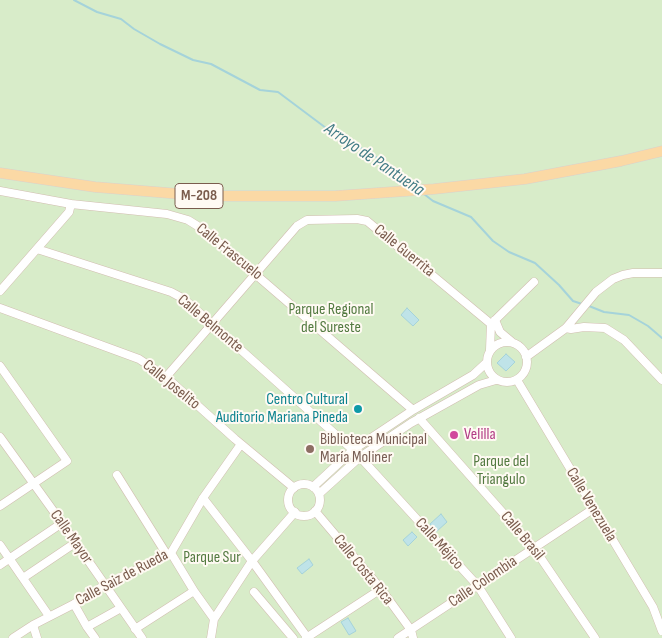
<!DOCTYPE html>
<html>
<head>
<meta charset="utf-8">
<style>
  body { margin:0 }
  canvas { display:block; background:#fdf6ec }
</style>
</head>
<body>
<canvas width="662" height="638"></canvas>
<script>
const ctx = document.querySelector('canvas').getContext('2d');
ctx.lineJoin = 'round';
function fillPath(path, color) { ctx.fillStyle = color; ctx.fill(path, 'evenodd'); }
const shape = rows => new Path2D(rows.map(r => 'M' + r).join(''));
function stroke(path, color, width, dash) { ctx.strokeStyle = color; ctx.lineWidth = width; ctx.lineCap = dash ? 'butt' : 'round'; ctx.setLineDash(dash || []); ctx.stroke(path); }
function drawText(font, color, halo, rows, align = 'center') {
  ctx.font = font + ' "Sofia Sans Condensed",sans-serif'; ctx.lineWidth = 4; ctx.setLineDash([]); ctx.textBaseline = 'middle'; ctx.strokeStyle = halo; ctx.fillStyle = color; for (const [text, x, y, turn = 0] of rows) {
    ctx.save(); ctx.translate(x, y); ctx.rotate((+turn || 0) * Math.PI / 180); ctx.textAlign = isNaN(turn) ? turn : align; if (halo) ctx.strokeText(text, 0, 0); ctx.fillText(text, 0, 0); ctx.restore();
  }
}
const green = shape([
  [0,0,662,0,662,638,0,638]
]);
const water = shape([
  [407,308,419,320,413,326,401,315,407,308],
  [506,354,515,362,506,371,497,363,506,354],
  [441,514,447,522,436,532,430,524,441,514],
  [412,532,417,537,408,546,403,540,412,532],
  [309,559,313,565,302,574,297,568,309,559],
  [348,618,356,631,349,635,341,622,348,618]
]);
const stream = shape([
  [74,0,97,12,121,19,134,29,160,44,193,60,211,64,260,90,278,92,326,128,341,134,354,145,369,152,415,186],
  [424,194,433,201,471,217,493,241,509,252,535,263,559,285,573,301,582,304],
  [589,306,604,312,629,315,648,326,662,338]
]);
const minor = shape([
  [0,191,71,204,167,214,188,220,204,230,413,410],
  [37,249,171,292,184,299,353,450],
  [0,291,69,212,71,204],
  [0,308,139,359,166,377,235,439,294,488],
  [495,320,500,332,512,342],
  [491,324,534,282],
  [566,328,571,329,584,327,605,328,624,340,662,380],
  '487 362a20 20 0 1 1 40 0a20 20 0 1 1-40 0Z',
  [526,357,566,328,596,292,613,279,623,275,633,273,662,273],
  [0,366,67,461,0,506],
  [166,377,297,226,307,220,357,219,367,221,491,324,490,350],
  [517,380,653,607,662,631],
  [419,418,534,548,595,638],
  [0,437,62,523,142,638],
  [360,457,478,586,511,638],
  [117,475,167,555],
  '288 500a16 16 0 1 1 32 0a16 16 0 1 1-32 0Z',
  [313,487,353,450,413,410,473,375,486,363],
  [319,494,360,457,411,423,479,385,496,380],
  [203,498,252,561,307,637],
  [315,511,381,589,411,630,413,638],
  [0,545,49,616],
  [171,553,194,591,214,619],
  [0,565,62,523],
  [23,578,75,543],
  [254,592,293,638],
  [74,604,87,627,95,638],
  [33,625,37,638],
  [87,627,121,608],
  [135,629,194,591],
  [13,638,33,625,74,604,105,585,171,553,203,498,241,444],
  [211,638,214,619,252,561,295,512],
  [306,638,381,589],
  [398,638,593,509]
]);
const major = shape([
  [0,173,95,187,205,196,335,196,434,189,525,179,621,161,662,151]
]);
const markers = [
  [358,409,5,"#0f9aa8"],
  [454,435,5,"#d1479c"],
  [310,449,5,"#8d6e63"]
];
const shields = [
  [199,196,48]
];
const shieldNames = [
  ["M-208",199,196]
];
const streetNames = [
  ["Calle Guerrita",404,251,39],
  ["Calle Frascuelo",229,252,39],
  ["Calle Belmonte",210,324,40],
  ["Calle Joselito",171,385,39],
  ["Calle Venezuela",591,505,59],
  ["Calle Brasil",522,536,50],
  ["Calle Mayor",71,537,55],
  ["Calle Méjico",439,544,48],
  ["Calle Costa Rica",363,570,51],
  ["Calle Saiz de Rueda",122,578,-28],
  ["Calle Colombia",483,582,-34]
];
const parkNames = [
  ["Parque Regional",331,310],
  ["del Sureste",331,328],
  ["Parque del",501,462],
  ["Triangulo",501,480],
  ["Parque Sur",212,558]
];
const cultureNames = [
  ["Centro Cultural",348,400],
  ["Auditorio Mariana Pineda",348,418]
];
const hotelNames = [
  ["Velilla",464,435]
];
const educationNames = [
  ["Biblioteca Municipal",320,440],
  ["María Moliner",320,458]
];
const waterNames = [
  ["Arroyo de Pantueña",374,160,34]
];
fillPath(green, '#d8ecc9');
fillPath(water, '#bfe3e8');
stroke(water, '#a5d3da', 1);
stroke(stream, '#a5d3da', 2);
stroke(minor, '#d1beb0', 9);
stroke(major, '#dad1cd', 11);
stroke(minor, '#fff', 8);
stroke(major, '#fbd9a5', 10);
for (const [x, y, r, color] of markers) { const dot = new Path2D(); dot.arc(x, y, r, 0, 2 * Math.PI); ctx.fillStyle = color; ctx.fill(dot); stroke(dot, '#fffaf3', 2); }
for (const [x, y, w] of shields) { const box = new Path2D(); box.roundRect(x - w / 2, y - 12.5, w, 25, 4); ctx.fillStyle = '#fffaf3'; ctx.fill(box); stroke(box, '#7a5c4d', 1); }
drawText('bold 15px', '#7a5c4d', null, shieldNames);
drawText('16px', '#7a5c4d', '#fffaf3', streetNames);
drawText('16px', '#537a41', '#fffaf3', parkNames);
drawText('16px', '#0d838f', '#fffaf3', cultureNames, 'right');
drawText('16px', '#b23c85', '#fffaf3', hotelNames, 'left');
drawText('16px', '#785e54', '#fffaf3', educationNames, 'left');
drawText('italic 18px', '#437c86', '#fffaf3', waterNames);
</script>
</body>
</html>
